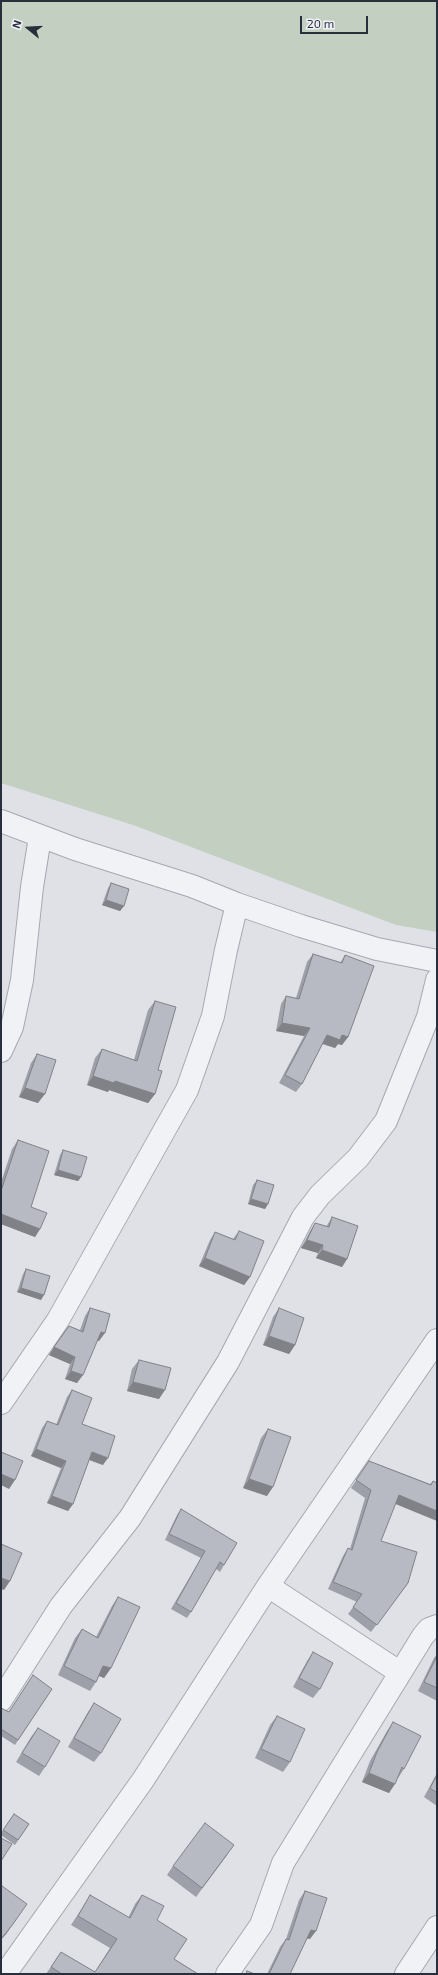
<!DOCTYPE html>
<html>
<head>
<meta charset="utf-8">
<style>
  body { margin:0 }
  #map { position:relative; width:438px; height:1975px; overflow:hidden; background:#dfe1e7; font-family:"Exo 2",sans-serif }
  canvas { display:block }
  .frame { position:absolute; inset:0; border:2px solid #292e3c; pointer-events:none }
  .north { position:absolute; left:8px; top:8px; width:40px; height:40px; -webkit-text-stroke:3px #eef0f5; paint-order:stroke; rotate:288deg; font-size:11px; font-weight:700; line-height:16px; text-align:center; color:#292e3c }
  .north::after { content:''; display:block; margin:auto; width:14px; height:18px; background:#292e3c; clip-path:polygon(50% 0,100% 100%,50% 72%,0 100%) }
  .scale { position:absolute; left:300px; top:16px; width:68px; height:18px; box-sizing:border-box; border:2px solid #292e3c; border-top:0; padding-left:5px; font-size:12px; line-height:14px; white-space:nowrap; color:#292e3c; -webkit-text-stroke:3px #eef0f5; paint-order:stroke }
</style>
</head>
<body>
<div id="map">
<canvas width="438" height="1975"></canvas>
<div class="frame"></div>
<div class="north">N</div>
<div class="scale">20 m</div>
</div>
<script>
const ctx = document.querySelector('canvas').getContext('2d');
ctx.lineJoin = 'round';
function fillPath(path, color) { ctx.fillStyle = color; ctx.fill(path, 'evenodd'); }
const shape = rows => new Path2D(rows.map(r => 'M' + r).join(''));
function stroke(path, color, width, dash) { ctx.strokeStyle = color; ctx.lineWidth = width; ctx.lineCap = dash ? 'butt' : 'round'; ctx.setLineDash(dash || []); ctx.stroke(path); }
const green = shape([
  [1,1,437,1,437,932,396,925,136,826,1,783]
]);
const minor = shape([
  [1,821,75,849,192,886,237,904,301,926,377,949,437,961],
  [1,1051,12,1027,22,980,32,887,40,837],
  [1,1403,58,1320,187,1090,213,1016,226,950,237,904],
  [268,1586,399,1672],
  [1,1700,61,1606,130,1518,228,1362,303,1217,320,1195,358,1158,386,1121,428,1017,437,980],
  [5,1974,143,1780,268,1586,437,1340],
  [227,1974,261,1925,283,1863,423,1636,429,1629,437,1626],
  [406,1974,437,1927]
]);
const wall = shape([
  [111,883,124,906,120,911,102,905,108,888],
  [313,954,340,963,345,955,348,1037,342,1045,338,1044,335,1048,322,1044,302,1084,296,1092,279,1083,304,1036,276,1031,281,1004,286,996,296,998,307,962],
  [155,1001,158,1070,155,1094,148,1103,109,1090,108,1092,87,1085,95,1058,102,1049,134,1060,148,1010],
  [37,1054,38,1103,19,1097,31,1063],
  [18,1140,31,1207,40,1229,35,1237,1,1224,1,1182,12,1149],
  [63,1150,81,1177,78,1181,54,1175,60,1155],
  [257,1180,268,1204,265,1209,248,1204,253,1185],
  [332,1217,347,1259,342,1267,316,1258,318,1253,301,1248,310,1231,315,1223,326,1227],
  [239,1231,250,1277,244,1285,199,1266,210,1240,215,1232,233,1239],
  [26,1269,41,1300,17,1292,23,1274],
  [90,1308,99,1341,97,1340,77,1383,65,1379,70,1364,49,1355,69,1326,80,1330,85,1316],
  [279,1308,295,1345,289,1354,263,1345,273,1317],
  [139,1360,159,1399,127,1391,132,1369],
  [72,1390,82,1424,103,1465,89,1460,73,1504,68,1511,47,1503,61,1468,31,1456,42,1428,47,1421,56,1425,67,1397],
  [268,1429,267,1496,243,1488,261,1438],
  [369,1461,430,1484,433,1481,437,1483,395,1504,381,1541,408,1583,371,1632,348,1614,357,1602,328,1589,343,1556,348,1548,350,1549,365,1498,351,1488],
  [181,1509,224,1565,220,1572,216,1569,191,1612,187,1618,171,1609,201,1558,165,1540,177,1515],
  [118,1597,111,1668,104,1678,99,1676,96,1682,90,1691,58,1675,75,1638,82,1629,96,1637,112,1606],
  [313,1652,320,1689,313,1698,293,1687,307,1661],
  [437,1654,437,1701,418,1691,434,1658],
  [52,1689,15,1745,1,1736,1,1708,9,1712],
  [94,1703,101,1753,94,1762,68,1747,88,1712],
  [277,1716,290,1762,283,1772,255,1758,270,1725],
  [393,1722,404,1769,398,1778,397,1778,389,1793,362,1782,370,1761,387,1731],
  [38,1728,45,1767,39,1776,16,1762,31,1737],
  [437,1773,437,1806,424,1797],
  [14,1814,29,1824,15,1845,1,1835,1,1833],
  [228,1854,196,1897,167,1875,173,1866],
  [305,1891,310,1939,307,1938,290,1974,267,1974,280,1947,286,1939,299,1900],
  [90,1895,128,1918,135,1904,142,1895,157,1920,174,1959,198,1974,46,1974,61,1952,95,1972,110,1948,71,1925,84,1905]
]);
const shadedWall = shape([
  [106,900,124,906,120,911,102,905],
  [282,1023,310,1028,304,1036,276,1031],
  [327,1035,342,1035,348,1037,342,1045,338,1044,335,1048,321,1043],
  [93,1076,115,1081,155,1094,148,1103,109,1090,108,1092,87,1085],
  [25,1088,45,1094,38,1103,19,1097],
  [58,1170,81,1177,78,1181,54,1175],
  [251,1199,268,1204,265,1209,248,1204],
  [1,1214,40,1229,35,1237,1,1224],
  [307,1240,323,1245,318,1253,301,1248],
  [322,1250,347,1259,342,1267,316,1258],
  [205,1258,250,1277,244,1285,199,1266],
  [21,1288,44,1295,41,1300,17,1292],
  [101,1332,105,1333,99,1341,96,1340],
  [269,1336,295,1345,289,1354,263,1345],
  [54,1347,75,1357,70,1364,49,1355],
  [71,1371,83,1375,77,1383,65,1379],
  [133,1382,165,1390,159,1399,127,1391],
  [36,1449,66,1461,61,1468,31,1456],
  [92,1452,108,1458,103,1465,87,1459],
  [1,1474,15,1480,9,1489,1,1485],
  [249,1479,273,1487,267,1496,243,1488],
  [399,1495,437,1511,437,1521,393,1503],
  [52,1496,73,1504,68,1511,47,1503],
  [1,1578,10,1581,4,1590,1,1589],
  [103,1666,111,1668,104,1678,97,1675],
  [369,1773,395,1784,389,1793,362,1782],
  [13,1924,7,1933,1,1940,1,1939],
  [311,1930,316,1931,310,1939,305,1938]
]);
const building = shape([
  [111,883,129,889,124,906,106,900,111,883],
  [313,954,342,963,345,955,374,966,348,1037,342,1035,340,1040,327,1035,302,1084,285,1075,310,1028,282,1023,286,996,299,999,313,954],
  [155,1001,176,1007,158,1070,162,1071,155,1094,115,1081,114,1083,93,1076,102,1049,137,1061,155,1001],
  [37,1054,56,1060,45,1094,25,1088,37,1054],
  [18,1140,49,1151,31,1207,47,1213,40,1229,1,1214,1,1215,1,1191,18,1140],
  [63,1150,87,1157,81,1177,58,1170,63,1150],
  [257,1180,274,1185,268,1204,251,1199,257,1180],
  [332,1217,358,1226,347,1259,322,1250,323,1245,307,1240,315,1223,329,1227,332,1217],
  [239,1231,264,1241,250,1277,205,1258,215,1232,235,1240,239,1231],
  [26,1269,50,1276,44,1295,21,1288,26,1269],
  [90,1308,110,1314,105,1333,101,1332,83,1375,71,1371,75,1357,54,1347,69,1326,83,1332,90,1308],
  [279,1308,304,1318,295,1345,269,1336,279,1308],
  [139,1360,171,1368,165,1390,133,1382,139,1360],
  [72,1390,92,1398,82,1424,115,1436,108,1458,92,1452,73,1504,52,1496,66,1461,36,1449,47,1421,58,1425,72,1390],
  [268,1429,291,1437,273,1487,249,1479,268,1429],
  [1,1452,23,1461,15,1480,1,1474,1,1452],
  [369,1461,431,1485,433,1481,437,1483,437,1511,399,1495,381,1541,417,1552,408,1583,377,1625,353,1607,362,1594,333,1582,348,1548,352,1550,371,1490,356,1480,369,1461],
  [181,1509,237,1543,224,1565,220,1562,191,1612,176,1603,205,1551,169,1534,181,1509],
  [1,1544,22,1553,10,1581,1,1578,1,1544],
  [118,1597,140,1607,111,1668,103,1666,96,1682,64,1666,82,1629,98,1638,118,1597],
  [313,1652,333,1663,320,1689,299,1678,313,1652],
  [437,1656,437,1688,424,1682,437,1656],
  [33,1675,52,1689,18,1740,1,1729,1,1708,9,1712,33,1675],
  [94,1703,121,1719,101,1753,74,1738,94,1703],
  [277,1716,305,1729,290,1762,261,1749,277,1716],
  [393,1722,421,1736,404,1769,402,1767,395,1784,369,1773,377,1752,393,1722],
  [38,1728,60,1741,45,1767,22,1753,38,1728],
  [437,1775,437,1793,430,1788,437,1775],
  [14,1814,29,1824,18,1840,3,1830,14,1814],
  [205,1823,234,1845,202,1888,173,1866,205,1823],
  [1,1838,12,1844,1,1861,1,1838],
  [2,1886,27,1904,13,1924,1,1939,1,1888,2,1886],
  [305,1891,327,1898,316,1931,311,1930,290,1974,269,1974,286,1939,289,1940,305,1891],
  [90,1895,130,1918,142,1895,164,1906,157,1920,187,1939,174,1959,198,1974,62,1974,51,1967,61,1952,95,1972,117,1939,78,1916,90,1895],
  [247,1971,255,1974,246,1974,247,1971]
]);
fillPath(green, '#c3d0c1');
stroke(minor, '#a5a8b0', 24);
stroke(minor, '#f1f2f6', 22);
fillPath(wall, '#9da0a8');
fillPath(shadedWall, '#808288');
fillPath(building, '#b7bac3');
stroke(building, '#808288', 1);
</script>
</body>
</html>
